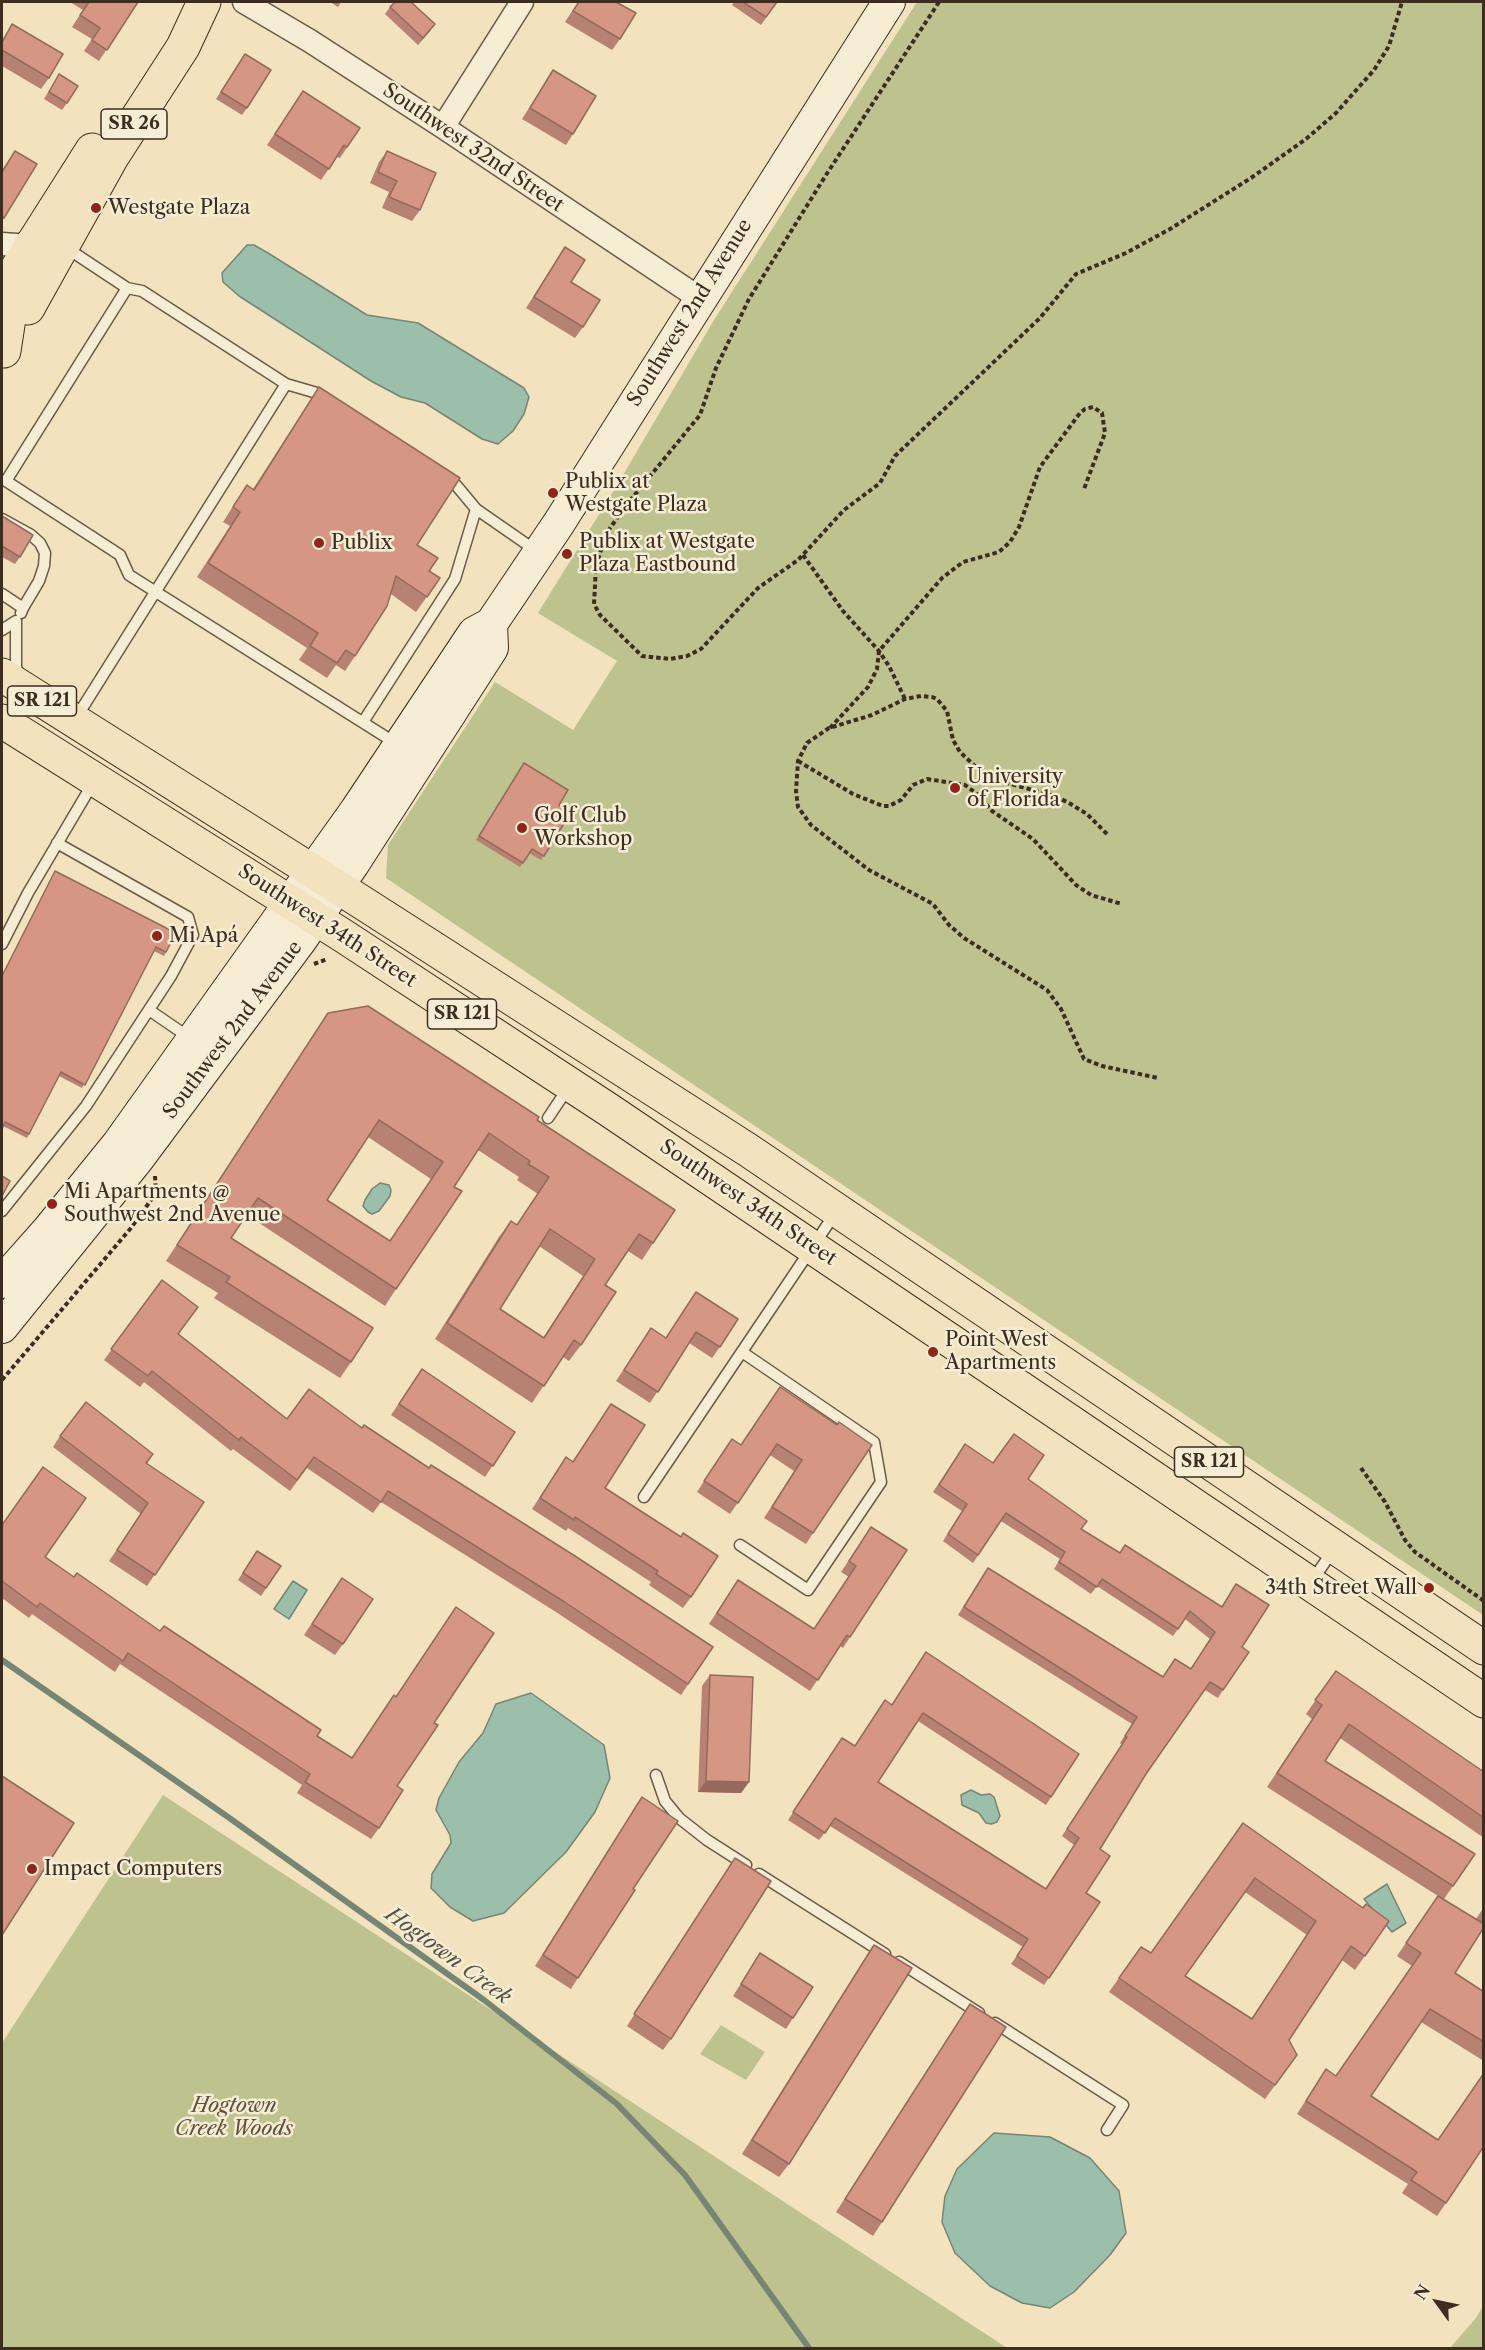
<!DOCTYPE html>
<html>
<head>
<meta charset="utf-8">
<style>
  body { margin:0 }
  #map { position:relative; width:1485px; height:2350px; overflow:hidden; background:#f2e2bd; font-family:"Libre Caslon Text",serif }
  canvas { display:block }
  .frame { position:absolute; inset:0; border:3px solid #3d2d21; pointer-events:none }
  .north { position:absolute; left:1407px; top:2272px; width:60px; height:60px; -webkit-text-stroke:4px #f7ecd4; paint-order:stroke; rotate:303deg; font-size:16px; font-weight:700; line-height:24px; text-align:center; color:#3d2d21 }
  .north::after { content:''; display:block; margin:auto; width:21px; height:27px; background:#3d2d21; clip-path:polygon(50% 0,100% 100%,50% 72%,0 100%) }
</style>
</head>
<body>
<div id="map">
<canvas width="1485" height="2350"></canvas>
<div class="frame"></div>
<div class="north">N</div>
</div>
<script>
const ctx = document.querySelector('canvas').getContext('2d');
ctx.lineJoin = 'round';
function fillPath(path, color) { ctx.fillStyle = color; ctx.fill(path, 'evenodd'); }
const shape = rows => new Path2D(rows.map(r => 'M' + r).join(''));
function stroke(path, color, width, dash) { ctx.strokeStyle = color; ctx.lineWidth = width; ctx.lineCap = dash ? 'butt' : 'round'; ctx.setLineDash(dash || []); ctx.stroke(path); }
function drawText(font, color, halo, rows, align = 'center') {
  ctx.font = font + ' "Libre Caslon Text",serif'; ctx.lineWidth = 5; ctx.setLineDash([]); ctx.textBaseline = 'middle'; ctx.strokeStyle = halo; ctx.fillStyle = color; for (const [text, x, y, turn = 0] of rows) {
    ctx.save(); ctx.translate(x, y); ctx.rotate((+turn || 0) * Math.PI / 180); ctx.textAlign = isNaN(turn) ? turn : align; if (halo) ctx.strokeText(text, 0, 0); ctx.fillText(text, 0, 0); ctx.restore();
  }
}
const green = shape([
  [917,2,1483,2,1483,1615,386,878,388,845,495,682,573,730,617,661,538,613,616,487,714,320],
  [163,1795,1007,2348,2,2348,2,2043],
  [721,2025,765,2052,746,2080,700,2054],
  [1483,2306,1483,2348,1450,2348,1476,2318]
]);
const water = shape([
  [247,245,254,245,268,253,367,315,418,323,524,388,529,397,524,414,513,431,498,444,482,439,425,403,401,397,371,381,239,296,223,282,222,273,247,245],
  [380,1183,389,1185,391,1190,390,1196,379,1211,372,1214,368,1212,363,1206,365,1200,372,1189,380,1183],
  [293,1581,307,1590,289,1619,274,1609,293,1581],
  [531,1693,604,1745,610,1778,595,1812,566,1852,504,1913,473,1921,450,1907,431,1888,432,1874,451,1843,450,1835,436,1810,439,1798,459,1762,483,1733,496,1704,531,1693],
  [971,1790,981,1795,990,1794,994,1797,1000,1816,997,1822,991,1824,986,1823,979,1813,962,1805,961,1795,971,1790],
  [1387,1884,1406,1923,1392,1932,1364,1899,1387,1884],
  [994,2133,1050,2137,1090,2158,1119,2191,1126,2233,1110,2255,1074,2292,1050,2308,1022,2303,990,2286,955,2253,942,2222,945,2196,957,2169,994,2133]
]);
const stream = shape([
  [2,1660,228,1817,484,2000,617,2104,685,2175,809,2348]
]);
const path = shape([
  [939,2,826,175,749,299,716,368,700,415,624,508,606,534,596,566,594,604,600,615,642,656,670,659,687,656,701,649,758,588,798,560,844,510,880,483,895,456,1040,318,1076,274,1126,253,1170,229,1251,178,1306,139,1336,113,1374,70,1389,46,1402,2],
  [803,555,843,611,879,651,889,666,905,699],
  [830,728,868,687,877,669,879,651,942,578,963,562,999,552,1010,542,1019,527,1040,467,1080,413,1085,409,1093,407,1102,413,1105,433,1084,489],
  [798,761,853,794,883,806,889,806,901,800,913,785,927,779,965,785,977,794,992,811,1033,839,1076,885,1091,895,1122,904],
  [1107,834,1087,814,1069,803,1055,796,1003,782,979,770,960,752,953,740,947,711,937,699,932,697,921,696,905,699,872,715,829,728,807,743,798,761,796,791,798,807,811,825,869,870,933,904,949,925,964,938,1047,990,1061,1009,1084,1059,1102,1066,1158,1078],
  [314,964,328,959],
  [2,1380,131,1228,156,1193,155,1176],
  [1361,1468,1385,1502,1405,1540,1415,1552,1484,1601]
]);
const service = shape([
  [65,247,127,288,142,291,286,384,76,718],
  [127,288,6,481,120,555,129,575,397,744],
  [286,384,317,393,328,400],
  [446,478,456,485,476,509,538,552],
  [2,519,31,535,40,543,45,553,44,566,39,581,23,608],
  [2,594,23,608,21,613],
  [2,630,16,621,16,667,19,675],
  [363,722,455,579,476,509],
  [2,944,28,893,93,783],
  [149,1010,190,1038],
  [548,1118,568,1088],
  [2,1211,86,1106,171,976,193,935,188,917,57,843],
  [644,1497,836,1212],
  [740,1545,808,1590,881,1482,874,1442,742,1352],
  [1312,1581,1334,1549],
  [656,1775,665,1801,679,1818,707,1840,746,1865],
  [759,1874,885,1954],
  [899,1962,979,2013],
  [995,2023,1123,2105,1107,2130]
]);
const minor = shape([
  [244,2,310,41,443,127,699,298],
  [443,127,522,2],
  [2,244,30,246]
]);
const secondary = shape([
  [2,1282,49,1229,118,1144,357,809,474,633,491,624,559,523,889,2],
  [2,1327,137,1160,300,941,353,864,492,648,491,624]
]);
const primary = shape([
  [2,292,92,150],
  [28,308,112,157,183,47,204,2],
  [2,675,363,903,748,1150,1484,1648],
  [2,721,342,935,609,1110,1484,1701]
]);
const trunk = shape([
  [4,351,9,318,33,276,30,246]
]);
const wall = shape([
  [70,2,138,2,99,61,84,51,92,39,72,27,83,10],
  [330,2,341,2,338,7],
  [578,2,616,2,620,39,612,50,565,22],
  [734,2,777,2,761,25,732,5],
  [390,7,435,24,418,45,385,14],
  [12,24,49,78,41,89,2,66,2,40],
  [245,54,247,108,242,115,216,99],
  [553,70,573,134,566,145,522,119],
  [59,74,67,103,62,110,44,99],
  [303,91,360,128,340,158,337,157,321,180,267,145],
  [15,151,4,218,2,222,2,170],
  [387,151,420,210,412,221,382,208,389,192,370,183,379,162],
  [565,247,571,282,583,327,575,338,526,308],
  [319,387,417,545,429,571,440,578,416,612,391,594,355,656,345,671,336,665,327,678,299,660,307,648,197,577,230,526,223,522,237,500,247,485,253,489],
  [2,516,20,557,15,564,2,557],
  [524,763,559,805,571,812,541,860,529,853,520,867,476,840],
  [55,871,166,952,164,956,154,951,82,1088,59,1076,27,1138,3,1126,2,1129,2,975],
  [328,1013,537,1120,675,1210,642,1260,628,1251,605,1285,581,1345,569,1361,563,1357,532,1403,435,1339,499,1237,511,1221,517,1225,538,1194,517,1180,519,1177,478,1150,454,1187,396,1289,385,1306,247,1215,231,1238,351,1362,340,1378,214,1298,218,1293,166,1261],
  [368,1137,431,1179,390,1241,327,1200],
  [539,1246,583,1276,543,1338,500,1309],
  [162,1280,179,1334,287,1419,362,1428,428,1468,713,1647,681,1695,556,1612,381,1502,373,1513,307,1468,290,1491,233,1449,231,1451,144,1382,140,1387,104,1360],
  [696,1292,720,1347,712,1358,689,1343,650,1403,616,1381,651,1328,666,1338],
  [422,1369,515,1432,485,1477,391,1415],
  [611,1404,605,1488,691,1597,683,1608,649,1585,651,1582,568,1528,566,1531,532,1509,559,1468,573,1461],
  [837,1425,813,1533,806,1544,764,1518,794,1471,770,1455,730,1514,697,1492,724,1450,741,1445],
  [60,1436,153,1454,147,1464,204,1502,147,1586,109,1561,141,1514,53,1447],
  [965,1444,993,1463,1028,1479,1081,1529,1242,1647,1223,1690,1218,1698,1205,1690,1146,1774,1100,1849,1086,1893,1100,1902,1044,1985,1011,1964,1023,1947,830,1826,819,1840,788,1820,842,1738,855,1746,891,1704,1079,1754,1046,1805,918,1721,878,1782,1045,1889,1074,1845,1062,1836,1122,1745,1120,1743,1132,1724,958,1615,983,1575,1163,1676,1191,1669,1210,1639,1185,1619,1173,1636,1097,1586,1091,1594,1054,1569,1060,1559,1001,1521,973,1563,943,1541,962,1511,933,1492],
  [2,1525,74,1577,160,1631,317,1736,351,1757,434,1723,397,1786,379,1828,371,1839,297,1793,302,1785,120,1664,115,1672,32,1614,29,1618,2,1598],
  [871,1527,850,1637,843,1648,840,1646,810,1691,709,1624,738,1580,814,1629,849,1577,841,1572],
  [257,1551,281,1566,261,1596,238,1580],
  [342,1578,343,1644,335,1655,304,1635],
  [1336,1671,1484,1772,1484,1838,1340,1738,1325,1761,1453,1886,1444,1899,1476,1919,1484,1907,1484,1932,1481,1931,1455,1973,1484,1992,1484,2061,1421,2022,1371,2096,1446,2203,1437,2216,1402,2193,1408,2184,1297,2114,1326,2069,1336,2076,1412,1966,1397,1956,1438,1896,1267,1787,1312,1719,1306,1714],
  [710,1675,749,1782,741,1793,698,1792,702,1686],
  [642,1797,633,1889,571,1989,535,1966],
  [1243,1823,1363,1908,1389,1921,1355,1970,1342,1960,1289,2040,1297,2055,1265,2099,1109,1992,1141,1947,1151,1953],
  [1245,1892,1307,1935,1252,2019,1185,1976],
  [735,1858,671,2039,663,2050,627,2026],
  [874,1945,789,2164,779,2177,742,2154,865,1958],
  [760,1953,793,2018,786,2029,733,1996],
  [970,2004,882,2222,873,2236,836,2212]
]);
const shadedWall = shape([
  [435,24,430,31,418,45,423,38],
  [706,1781,749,1782,741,1793,698,1792]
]);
const building = shape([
  [89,2,138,2,107,50,92,40,100,28,80,15,89,2],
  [395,2,411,2,435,24,423,38,390,7,395,2],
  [579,2,616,2,636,13,620,39,573,11,579,2],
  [743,2,777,2,766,17,743,2],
  [12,24,63,54,49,78,2,50,2,43,12,24],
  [245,54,271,70,247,108,221,92,245,54],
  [553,70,596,96,573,134,530,108,553,70],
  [59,74,78,86,67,103,49,92,59,74],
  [303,91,360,128,347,147,344,145,329,169,275,134,303,91],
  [15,151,37,164,4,218,2,216,2,172,15,151],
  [387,151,436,173,420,210,389,197,397,181,378,172,387,151],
  [565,247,585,260,571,282,600,300,583,327,534,297,565,247],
  [319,387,460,478,417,545,438,558,429,571,440,578,427,597,396,576,387,606,355,656,346,650,337,663,310,646,318,633,208,563,240,512,233,507,247,485,254,490,319,387],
  [2,516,33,535,20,557,2,546,2,516],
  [524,763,568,790,559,805,571,812,544,856,532,849,523,863,479,836,524,763],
  [55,871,176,933,166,952,156,947,85,1085,61,1072,29,1134,5,1122,2,1129,2,976,55,871],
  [368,1006,539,1117,537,1120,675,1210,653,1243,639,1234,605,1285,616,1292,581,1345,574,1340,544,1386,447,1323,511,1221,517,1225,549,1177,528,1164,530,1161,489,1133,454,1187,462,1191,396,1289,258,1198,231,1238,373,1328,351,1362,226,1282,230,1277,177,1245,328,1013,368,1006],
  [379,1120,443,1162,390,1241,327,1200,379,1120],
  [550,1229,595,1259,544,1338,500,1309,550,1229],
  [2,1176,10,1181,2,1196,2,1176],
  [162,1280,198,1307,178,1334,287,1419,309,1389,362,1428,364,1425,429,1468,431,1465,575,1556,713,1647,688,1684,563,1601,388,1491,381,1502,314,1457,297,1480,241,1437,239,1440,152,1371,148,1376,111,1349,162,1280],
  [696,1292,738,1319,720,1347,696,1332,658,1392,624,1370,651,1328,666,1338,696,1292],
  [422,1369,515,1432,493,1466,399,1404,422,1369],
  [780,1387,837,1425,839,1422,872,1445,813,1533,772,1507,802,1460,777,1444,738,1503,704,1481,732,1439,741,1445,780,1387],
  [86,1402,153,1454,146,1463,204,1502,155,1575,117,1550,148,1503,60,1436,86,1402],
  [611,1404,645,1425,605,1488,681,1537,683,1533,718,1556,691,1597,656,1574,658,1571,575,1517,574,1520,540,1498,566,1457,573,1462,611,1404],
  [1014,1434,1044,1455,1028,1479,1087,1521,1081,1529,1120,1553,1125,1545,1222,1607,1236,1584,1269,1605,1242,1647,1249,1652,1223,1690,1210,1682,1146,1774,1100,1849,1110,1856,1086,1893,1100,1902,1049,1978,1017,1956,1028,1939,835,1818,825,1833,793,1812,842,1738,855,1746,885,1700,892,1705,926,1652,1079,1754,1051,1797,923,1713,878,1782,1046,1889,1079,1838,1067,1829,1127,1737,1125,1736,1137,1717,964,1607,988,1568,1163,1677,1175,1659,1191,1669,1215,1632,1190,1611,1178,1629,1102,1579,1097,1587,1059,1562,1065,1552,1006,1513,978,1555,948,1534,967,1504,939,1485,965,1444,993,1463,1014,1434],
  [43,1467,86,1498,45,1557,74,1577,77,1573,160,1631,164,1626,321,1730,317,1736,352,1758,394,1695,396,1697,456,1607,494,1633,434,1723,438,1725,397,1786,403,1790,379,1828,305,1782,310,1774,128,1653,123,1661,40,1603,37,1607,2,1581,2,1525,43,1467],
  [871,1527,907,1550,850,1637,847,1635,818,1680,717,1613,738,1580,814,1629,856,1566,849,1561,871,1527],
  [257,1551,281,1566,266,1588,243,1573,257,1551],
  [342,1578,373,1599,343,1644,312,1624,342,1578],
  [1336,1671,1484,1772,1484,1818,1349,1724,1325,1761,1475,1854,1453,1886,1277,1773,1322,1705,1315,1700,1336,1671],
  [710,1675,753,1677,749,1782,706,1781,710,1675],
  [2,1776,74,1823,2,1935,2,1776],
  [642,1797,678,1821,633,1889,635,1890,578,1978,543,1955,642,1797],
  [1243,1823,1363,1908,1366,1904,1389,1921,1365,1956,1351,1946,1289,2040,1297,2055,1275,2085,1119,1978,1141,1947,1151,1953,1243,1823],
  [1255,1878,1316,1921,1252,2019,1185,1976,1255,1878],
  [735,1858,771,1881,671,2039,634,2014,735,1858],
  [1438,1896,1484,1924,1484,1927,1455,1973,1484,1992,1484,2042,1430,2009,1371,2096,1438,2140,1484,2073,1484,2146,1446,2203,1411,2180,1417,2172,1306,2101,1326,2069,1336,2076,1421,1953,1406,1943,1438,1896],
  [874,1945,912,1968,789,2164,752,2140,874,1945],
  [760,1953,813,1987,793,2018,741,1984,760,1953],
  [970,2004,1006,2027,882,2222,845,2199,970,2004]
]);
const markers = [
  [96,208,6,"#8f2418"],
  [553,493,6,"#8f2418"],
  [319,543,6,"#8f2418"],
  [567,554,6,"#8f2418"],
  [955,788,6,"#8f2418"],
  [522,828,6,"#8f2418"],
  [157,936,6,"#8f2418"],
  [52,1204,6,"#8f2418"],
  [933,1352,6,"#8f2418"],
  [1429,1588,6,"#8f2418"],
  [32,1869,6,"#8f2418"]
];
const shields = [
  [134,124,66],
  [42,701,69],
  [462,1014,69],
  [1209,1462,69]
];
const shieldNames = [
  ["SR 26",134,124],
  ["SR 121",42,701],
  ["SR 121",462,1014],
  ["SR 121",1209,1462]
];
const streetNames = [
  ["Southwest 32nd Street",473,148,34],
  ["Southwest 2nd Avenue",690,313,-58],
  ["Southwest 34th Street",327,926,33],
  ["Southwest 2nd Avenue",233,1030,-53],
  ["Southwest 34th Street",748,1203,34]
];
const poiNames = [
  ["Westgate Plaza",108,208],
  ["Publix at",565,482],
  ["Westgate Plaza",565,505],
  ["Publix at Westgate",579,542],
  ["Plaza Eastbound",579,565],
  ["Publix",331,543],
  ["University",967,777],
  ["of Florida",967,800],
  ["Golf Club",534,816],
  ["Workshop",534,839],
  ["Mi Apá",169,936],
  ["Mi Apartments @",64,1192],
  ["Southwest 2nd Avenue",64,1215],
  ["Point West",945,1340],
  ["Apartments",945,1363],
  ["34th Street Wall",1417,1588,"right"],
  ["Impact Computers",44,1869]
];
const parkNames = [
  ["Hogtown",234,2106],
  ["Creek Woods",234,2129]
];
const waterNames = [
  ["Hogtown Creek",448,1956,36]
];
fillPath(green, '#bdc28f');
fillPath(water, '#9cbfac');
stroke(water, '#768574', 1.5);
stroke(stream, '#768574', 6);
stroke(service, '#6a5a48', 13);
stroke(minor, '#6a5a48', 25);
stroke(secondary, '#3d2d21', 34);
stroke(primary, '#3d2d21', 35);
stroke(trunk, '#3d2d21', 35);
stroke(path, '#3d2d21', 4, [4.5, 3]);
stroke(service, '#f7ecd4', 10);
stroke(minor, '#f7ecd4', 22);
stroke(secondary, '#f7ecd4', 32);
stroke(primary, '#f2e2bd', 33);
stroke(trunk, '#f2e2bd', 33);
fillPath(wall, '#b78271');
fillPath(shadedWall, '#956a5c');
fillPath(building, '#d59783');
stroke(building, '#956a5c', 1.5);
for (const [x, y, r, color] of markers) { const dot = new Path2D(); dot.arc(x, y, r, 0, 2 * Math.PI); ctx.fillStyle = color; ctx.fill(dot); stroke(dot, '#f7ecd4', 2); }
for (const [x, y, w] of shields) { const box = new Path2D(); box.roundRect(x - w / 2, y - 15, w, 30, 4.5); ctx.fillStyle = '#f7ecd4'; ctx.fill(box); stroke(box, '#3d2d21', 1.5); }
drawText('bold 18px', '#3d2d21', null, shieldNames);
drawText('20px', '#3d2d21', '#f7ecd4', streetNames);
drawText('20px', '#3d2d21', '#f7ecd4', poiNames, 'left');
drawText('italic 20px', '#5d523c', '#f7ecd4', parkNames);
drawText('italic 21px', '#555244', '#f7ecd4', waterNames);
</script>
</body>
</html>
